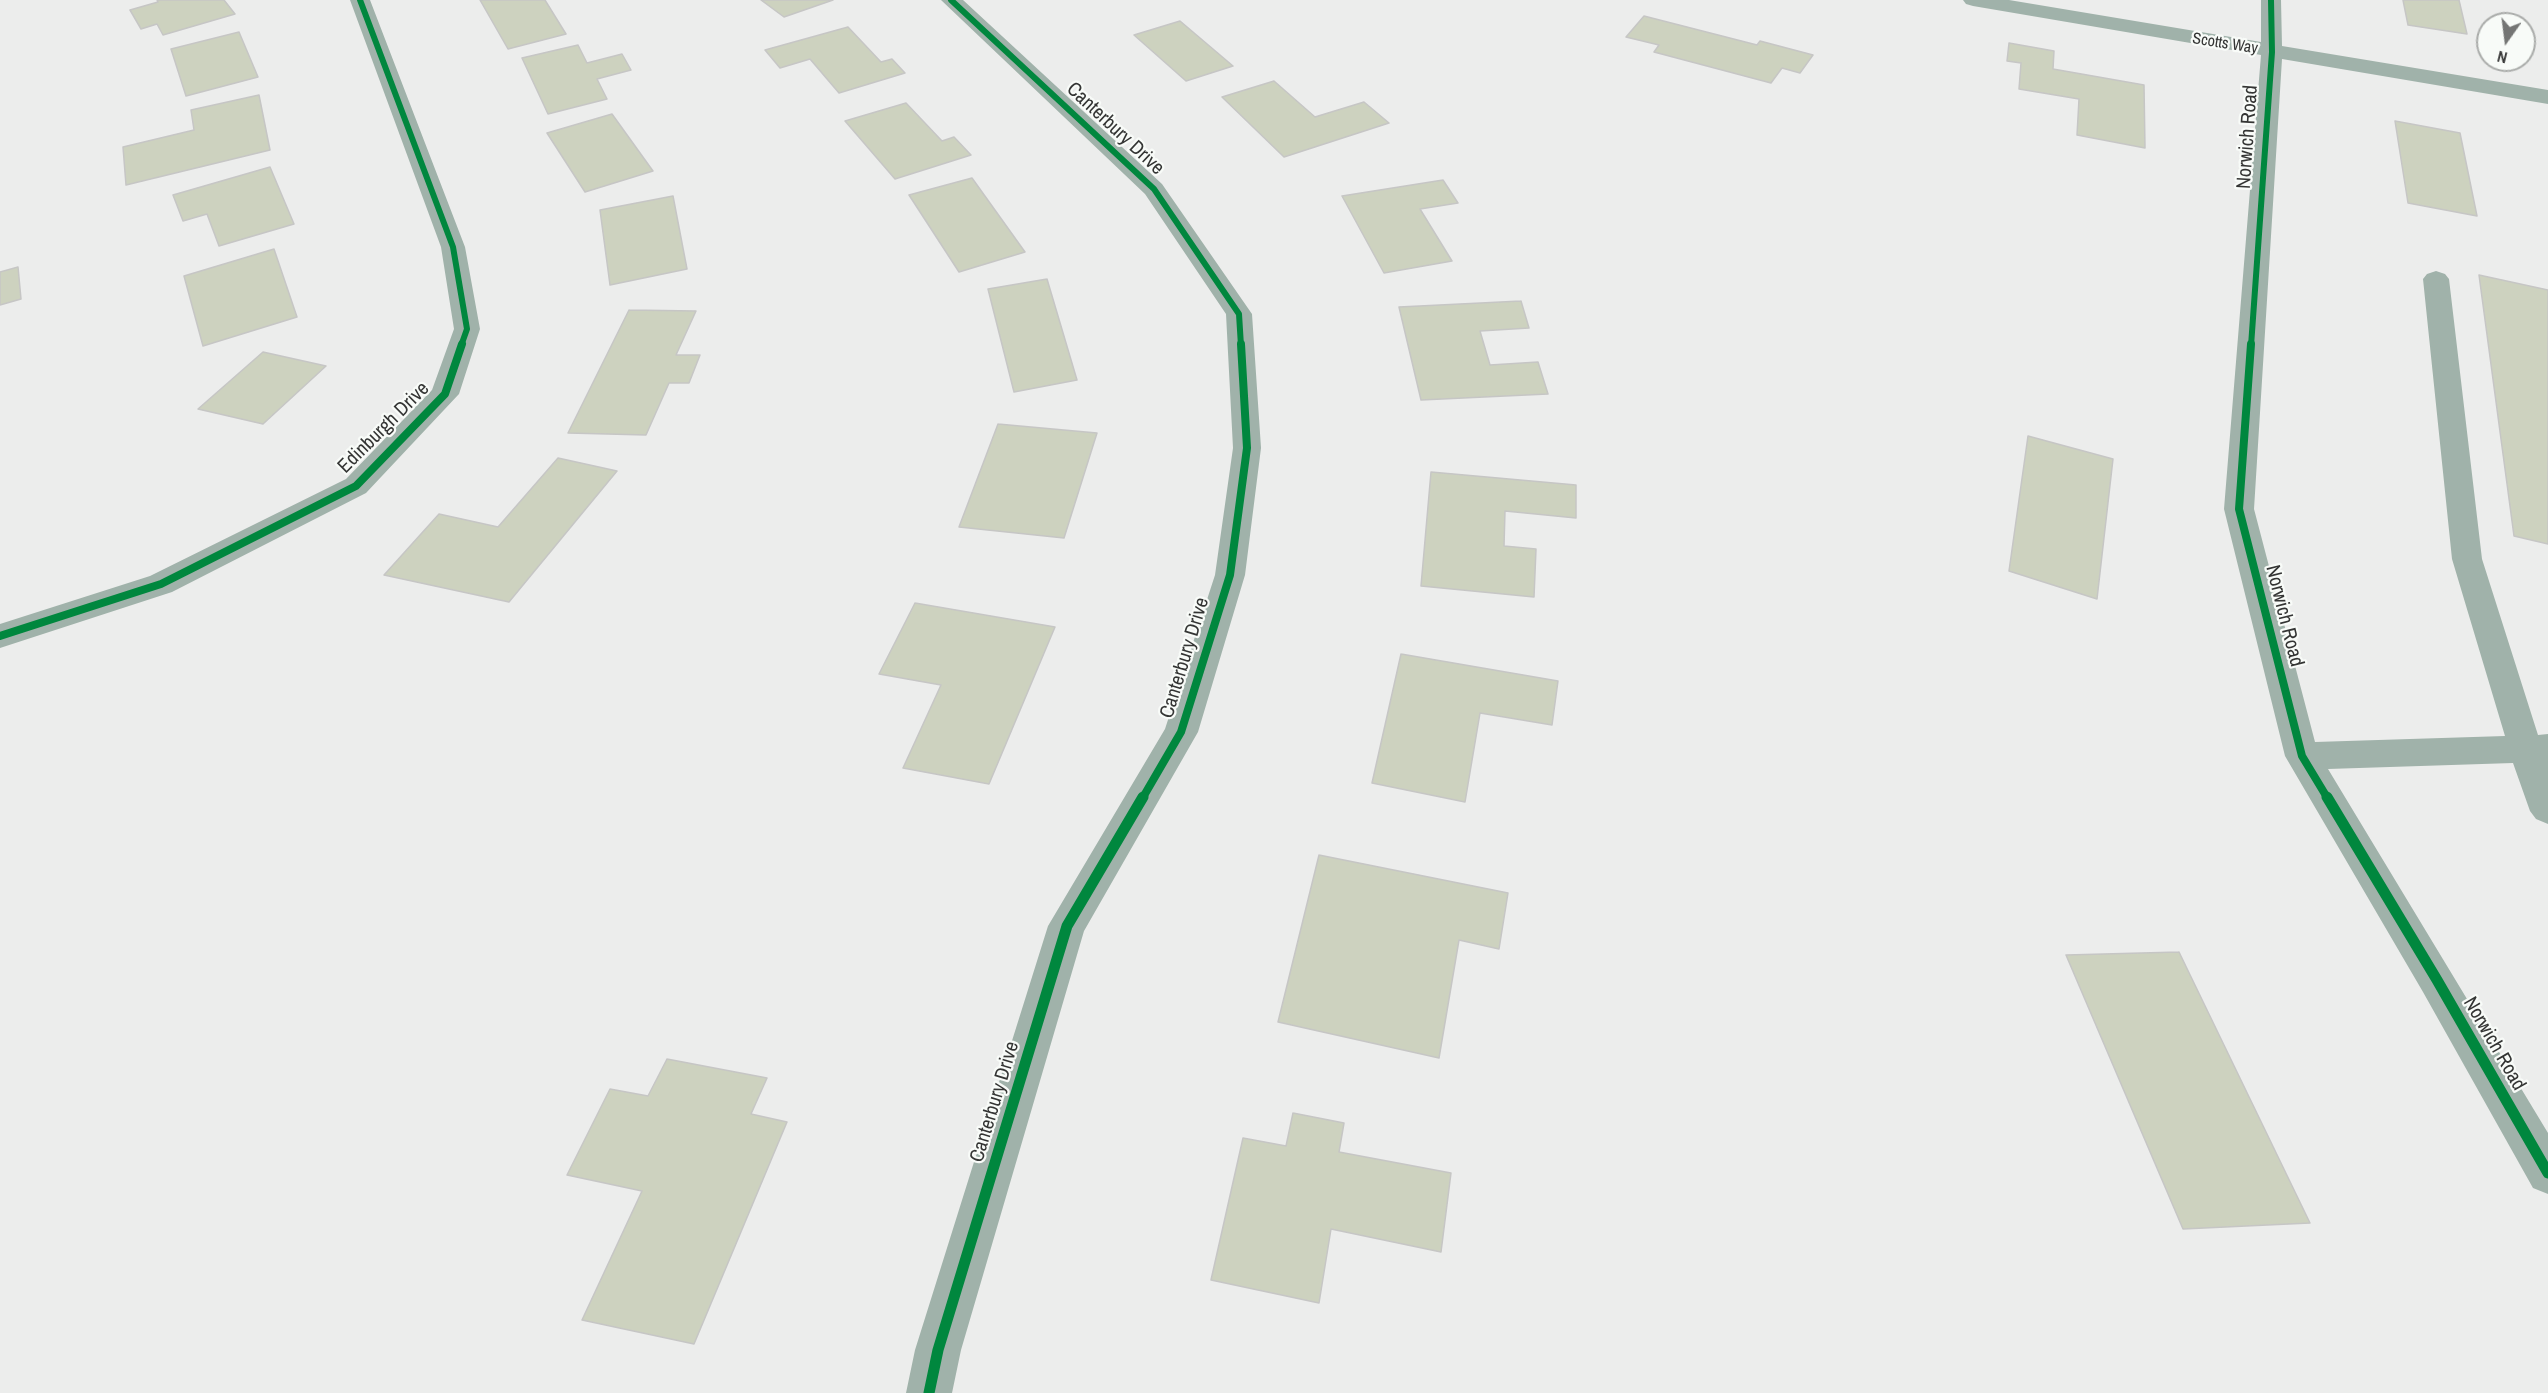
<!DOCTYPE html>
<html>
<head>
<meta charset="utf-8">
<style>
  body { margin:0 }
  #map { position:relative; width:2548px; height:1393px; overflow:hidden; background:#ecedec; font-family:"Archivo Narrow",sans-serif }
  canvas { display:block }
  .north { position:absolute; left:2476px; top:12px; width:60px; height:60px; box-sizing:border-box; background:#f8fbf8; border:2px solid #aaacaa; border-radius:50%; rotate:194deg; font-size:16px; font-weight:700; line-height:24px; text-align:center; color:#343534 }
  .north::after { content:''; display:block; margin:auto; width:21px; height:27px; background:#747574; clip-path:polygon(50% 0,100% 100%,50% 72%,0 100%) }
</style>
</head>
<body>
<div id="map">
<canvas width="2548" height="1393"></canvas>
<div class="north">N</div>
</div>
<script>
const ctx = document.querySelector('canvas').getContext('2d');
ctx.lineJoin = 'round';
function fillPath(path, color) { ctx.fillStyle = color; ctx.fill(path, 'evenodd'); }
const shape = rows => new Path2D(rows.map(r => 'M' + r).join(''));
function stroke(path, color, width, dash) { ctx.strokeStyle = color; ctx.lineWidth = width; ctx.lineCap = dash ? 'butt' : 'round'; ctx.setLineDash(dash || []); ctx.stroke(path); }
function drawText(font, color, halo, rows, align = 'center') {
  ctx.font = font + ' "Archivo Narrow",sans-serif'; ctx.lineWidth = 4.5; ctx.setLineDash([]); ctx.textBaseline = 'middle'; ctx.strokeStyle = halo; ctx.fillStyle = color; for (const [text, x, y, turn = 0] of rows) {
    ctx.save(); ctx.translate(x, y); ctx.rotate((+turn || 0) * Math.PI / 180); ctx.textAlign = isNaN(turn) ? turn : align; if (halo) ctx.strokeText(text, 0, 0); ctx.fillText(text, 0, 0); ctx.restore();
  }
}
const building = shape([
  [157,0,224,0,235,14,163,35,157,24,141,29,130,10,158,2,157,0],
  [480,0,545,0,566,34,508,49,480,0],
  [761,0,833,0,784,17,761,0],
  [2403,0,2459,0,2467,34,2408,25,2403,0],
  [1644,16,1757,45,1760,41,1813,55,1800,73,1782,68,1771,83,1654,52,1659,45,1626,37,1644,16],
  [1180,21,1233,66,1186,81,1134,35,1180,21],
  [848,27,881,62,892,59,905,73,839,93,810,59,780,68,765,50,848,27],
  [239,32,258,77,186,96,171,49,239,32],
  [2009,43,2054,51,2053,69,2144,85,2145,148,2077,135,2079,99,2019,89,2021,63,2007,61,2009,43],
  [578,45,587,63,622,54,631,70,597,79,607,99,548,114,522,58,578,45],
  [1274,81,1315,117,1364,102,1389,123,1284,157,1222,97,1274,81],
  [259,95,270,150,126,185,123,147,194,130,191,110,259,95],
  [906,103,942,141,954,137,971,155,895,179,845,121,906,103],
  [612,114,653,171,585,192,547,133,612,114],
  [2395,121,2460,133,2477,216,2408,203,2395,121],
  [270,167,294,224,219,246,207,214,183,221,173,195,270,167],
  [972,178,1025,252,959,272,909,195,972,178],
  [1443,180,1458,203,1420,209,1452,261,1384,273,1342,196,1443,180],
  [673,196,687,269,610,285,600,210,673,196],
  [274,249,297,317,203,346,184,276,274,249],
  [18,267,21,299,0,305,0,272,18,267],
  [2479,275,2548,290,2548,544,2514,536,2479,275],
  [1047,279,1077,380,1014,392,988,289,1047,279],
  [1521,301,1529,328,1480,331,1490,365,1538,362,1548,394,1421,400,1399,307,1521,301],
  [629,310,696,311,676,355,700,355,689,383,669,383,646,435,568,433,629,310],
  [263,352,326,366,263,424,198,409,263,352],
  [998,424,1097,433,1064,538,959,527,998,424],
  [2028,436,2113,459,2097,599,2009,571,2028,436],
  [558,458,617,471,509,602,384,575,439,514,498,527,558,458],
  [1431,472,1576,485,1576,518,1505,511,1504,546,1536,549,1534,597,1421,586,1431,472],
  [915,603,1055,627,989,784,903,768,941,685,879,674,915,603],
  [1401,654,1558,681,1552,725,1480,713,1465,802,1372,783,1401,654],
  [1319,855,1508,893,1499,949,1459,940,1439,1058,1278,1022,1319,855],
  [2179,952,2310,1223,2183,1229,2066,955,2179,952],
  [667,1059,767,1078,751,1114,787,1122,694,1344,582,1320,642,1191,567,1175,610,1089,648,1096,667,1059],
  [1293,1113,1344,1123,1339,1152,1451,1173,1441,1252,1331,1229,1319,1303,1211,1280,1243,1138,1286,1146,1293,1113]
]);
const minor = shape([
  [350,0,370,0,465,247,480,329,459,394,366,493,172,592,0,648,0,624,150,576,346,479,432,390,454,329,441,247,350,0],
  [941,0,963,0,1162,184,1252,314,1261,448,1245,575,1198,732,1084,931,961,1350,952,1393,906,1393,915,1350,1048,926,1165,729,1215,575,1233,448,1226,314,1145,194,941,0],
  [1963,0,2009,0,2261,42,2261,0,2281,0,2282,46,2548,90,2548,104,2282,59,2254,509,2315,742,2505,736,2452,559,2423,279,2427,274,2436,271,2445,274,2449,279,2482,559,2538,735,2548,734,2548,824,2536,819,2530,811,2513,763,2328,769,2548,1133,2548,1194,2533,1188,2423,992,2285,756,2224,509,2261,55,1973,6,1966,4,1963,0]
]);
const cyclewayFar2 = shape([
  [360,0,453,247,467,329,461,346],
  [951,0,1154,189,1239,314,1241,346],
  [2251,346,2272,52,2271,0]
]);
const cyclewayFar1 = shape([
  [2251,344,2239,509,2302,756,2328,799],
  [0,636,161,584,356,486,445,394,462,344],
  [1142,799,1181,732,1230,575,1247,448,1241,344]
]);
const cycleway = shape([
  [2327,797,2437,980,2548,1173],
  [929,1393,938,1350,1067,926,1143,797]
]);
const farStreetnames = [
  ["Scotts Way",2225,44,9]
];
const streetNames = [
  ["Canterbury Drive",1115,129,43],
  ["Norwich Road",2248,137,-86],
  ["Edinburgh Drive",384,428,-45],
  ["Norwich Road",2284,616,76],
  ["Canterbury Drive",1185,658,-73],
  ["Norwich Road",2494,1044,60],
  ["Canterbury Drive",995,1102,-73]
];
fillPath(building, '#cdd2bf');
stroke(building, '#c6c6c5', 1.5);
fillPath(minor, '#a0b2aa');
stroke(cyclewayFar2, '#00873e', 6);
stroke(cyclewayFar1, '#00873e', 8);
stroke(cycleway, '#00873e', 11);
drawText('16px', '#343534', '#f8fbf8', farStreetnames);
drawText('20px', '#343534', '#f8fbf8', streetNames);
</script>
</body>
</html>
